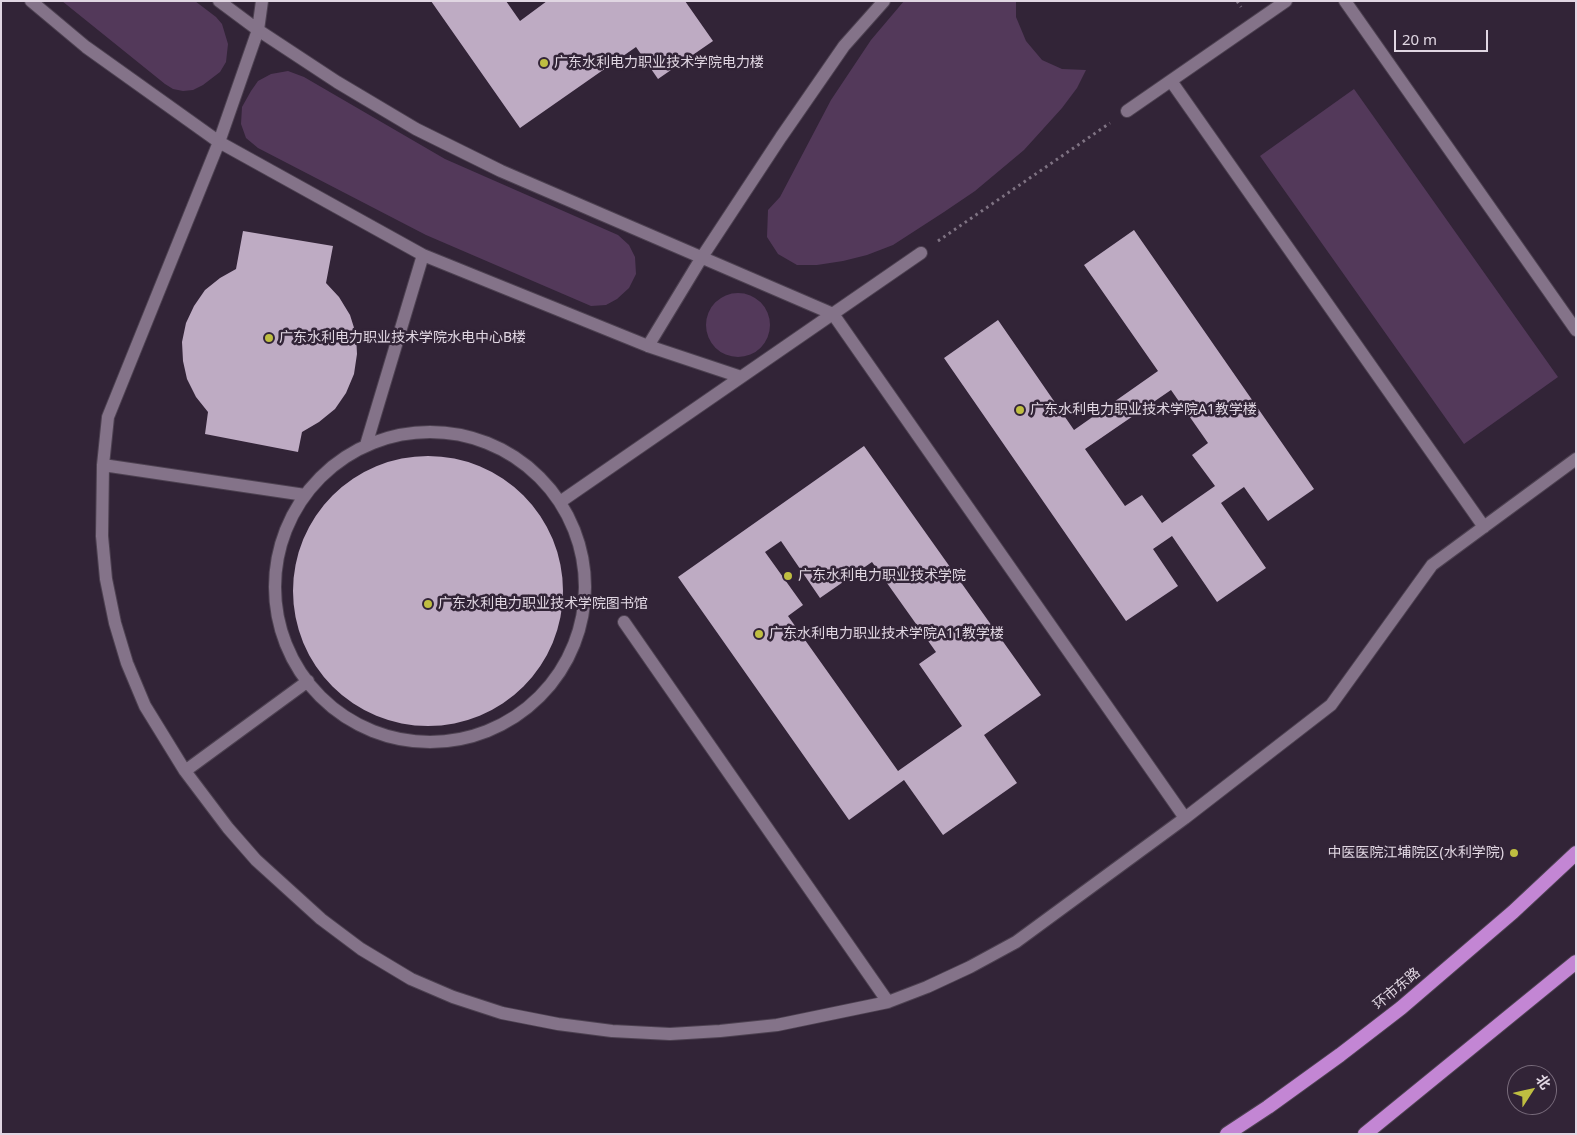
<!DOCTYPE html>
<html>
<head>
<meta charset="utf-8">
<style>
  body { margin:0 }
  #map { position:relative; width:1577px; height:1135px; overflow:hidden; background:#322437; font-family:"Noto Sans","Noto Sans SC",sans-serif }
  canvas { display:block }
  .frame { position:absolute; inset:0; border:2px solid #e0d6e2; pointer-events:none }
  .north { position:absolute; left:1507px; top:1065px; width:50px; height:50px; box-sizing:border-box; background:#322437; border:1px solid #786b7b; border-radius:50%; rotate:55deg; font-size:14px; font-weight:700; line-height:20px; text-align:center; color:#e0d6e2 }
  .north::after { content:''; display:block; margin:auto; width:18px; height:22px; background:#bfbe41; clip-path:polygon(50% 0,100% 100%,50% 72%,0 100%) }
  .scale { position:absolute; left:1394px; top:30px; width:94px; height:22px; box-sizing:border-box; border:2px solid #e0d6e2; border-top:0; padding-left:6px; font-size:15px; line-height:18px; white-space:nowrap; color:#e0d6e2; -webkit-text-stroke:4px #322437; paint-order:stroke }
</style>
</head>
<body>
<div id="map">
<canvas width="1577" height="1135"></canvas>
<div class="frame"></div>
<div class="north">北</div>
<div class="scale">20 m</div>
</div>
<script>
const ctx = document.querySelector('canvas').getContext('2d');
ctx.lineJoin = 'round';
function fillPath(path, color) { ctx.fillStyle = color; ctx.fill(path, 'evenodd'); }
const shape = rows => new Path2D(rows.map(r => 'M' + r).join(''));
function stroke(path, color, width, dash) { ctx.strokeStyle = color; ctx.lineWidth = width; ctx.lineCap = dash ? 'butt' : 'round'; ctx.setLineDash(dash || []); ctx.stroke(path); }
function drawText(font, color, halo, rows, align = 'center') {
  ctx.font = font + ' "Noto Sans","Noto Sans SC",sans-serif'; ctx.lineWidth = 5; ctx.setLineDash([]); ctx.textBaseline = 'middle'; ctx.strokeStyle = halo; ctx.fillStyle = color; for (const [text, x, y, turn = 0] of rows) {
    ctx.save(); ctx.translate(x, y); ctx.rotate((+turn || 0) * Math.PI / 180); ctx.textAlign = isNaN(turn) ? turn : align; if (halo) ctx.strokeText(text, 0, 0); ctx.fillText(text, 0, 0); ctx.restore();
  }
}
const green = shape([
  [62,1,195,1,216,17,222,24,228,44,226,62,220,72,203,85,193,90,183,91,173,89,165,84],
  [904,1,1016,1,1016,17,1026,41,1042,60,1062,69,1086,70,1077,88,1062,108,1024,150,975,191,944,212,893,245,867,255,843,261,817,265,797,265,778,254,767,237,768,210,780,197,831,100,871,40],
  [288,71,304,77,445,159,618,235,629,245,635,257,636,274,629,288,617,299,606,305,591,306,426,235,258,148,246,138,241,124,242,107,251,91,258,81,271,74],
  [1354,89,1558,377,1464,444,1260,156],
  '706 325a32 32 0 1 1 64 0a32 32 0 1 1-64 0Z'
]);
const building = shape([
  [431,1,506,1,520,21,547,1,685,1,713,41,658,79,636,47,520,128],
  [1134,230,1314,489,1268,521,1244,487,1221,503,1266,568,1217,602,1172,536,1153,549,1178,586,1126,621,944,358,998,320,1074,430,1158,371,1084,265],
  [1171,390,1208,443,1192,455,1215,486,1162,523,1142,495,1125,506,1085,449],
  [243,231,333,246,326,283,339,297,350,315,356,334,357,354,354,374,346,393,335,409,319,422,302,432,298,452,205,434,208,412,196,397,187,379,183,361,182,342,186,323,194,306,205,290,220,278,236,269],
  [864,446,1041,695,984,735,1017,783,943,835,904,780,849,820,678,577],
  [781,541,820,598,872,562,936,652,919,664,962,726,898,771,788,616,803,605,765,552],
  '293 591a135 135 0 1 1 270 0a135 135 0 1 1-270 0Z'
]);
const path = shape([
  [1237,1,1241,7],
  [938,241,1110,123]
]);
const service = shape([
  [31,1,86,47,219,142,423,255,648,346,741,377],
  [219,1,258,30,337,82,416,129,501,171,833,314,1185,818],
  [262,1,258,30,219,142,108,417,103,465,102,536,106,579,115,623,127,663,145,706,185,771,228,828,256,860,321,919,361,949,411,979,453,997,502,1013,558,1024,612,1031,670,1034,720,1031,777,1025,888,1002,927,987,970,967,1016,942,1185,818,1331,705,1432,565,1576,459],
  [1345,1,1576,330],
  [1171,81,1484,527],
  [1127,111,1286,1],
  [648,346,702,257,781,137,844,46,884,1],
  '275 587a155 155 0 1 1 310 0a155 155 0 1 1-310 0Z',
  [366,445,423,255],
  [103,465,305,495],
  [560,502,921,253],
  [624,622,888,1002],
  [185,771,308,681]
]);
const trunk = shape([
  [1227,1134,1268,1107,1340,1055,1401,1008,1513,912,1576,853],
  [1365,1134,1576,962]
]);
const markers = [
  [544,63,5,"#bfbe41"],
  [269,338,5,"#bfbe41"],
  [1020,410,5,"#bfbe41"],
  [788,576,5,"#bfbe41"],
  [428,604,5,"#bfbe41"],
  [759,634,5,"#bfbe41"],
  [1514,853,5,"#bfbe41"]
];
const poiNames = [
  ["广东水利电力职业技术学院电力楼",554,63],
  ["广东水利电力职业技术学院水电中心B楼",279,338],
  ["广东水利电力职业技术学院A1教学楼",1030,410],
  ["广东水利电力职业技术学院",798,576],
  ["广东水利电力职业技术学院图书馆",438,604],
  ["广东水利电力职业技术学院A11教学楼",769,634],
  ["中医医院江埔院区(水利学院)",1504,853,"right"]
];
const streetNames = [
  ["环市东路",1397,989,-40]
];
fillPath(green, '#53395a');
fillPath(building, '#beabc3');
stroke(service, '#4d4151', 14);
stroke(trunk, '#4d4151', 16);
stroke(path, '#7f7383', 3, [2.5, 4]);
stroke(service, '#847389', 12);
stroke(trunk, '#c386d4', 14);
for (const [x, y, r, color] of markers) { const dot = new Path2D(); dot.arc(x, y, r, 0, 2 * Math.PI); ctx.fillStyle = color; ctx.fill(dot); stroke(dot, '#322437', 2); }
drawText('14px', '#e0d6e2', '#322437', poiNames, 'left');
drawText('14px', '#e0d6e2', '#322437', streetNames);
</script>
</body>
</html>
